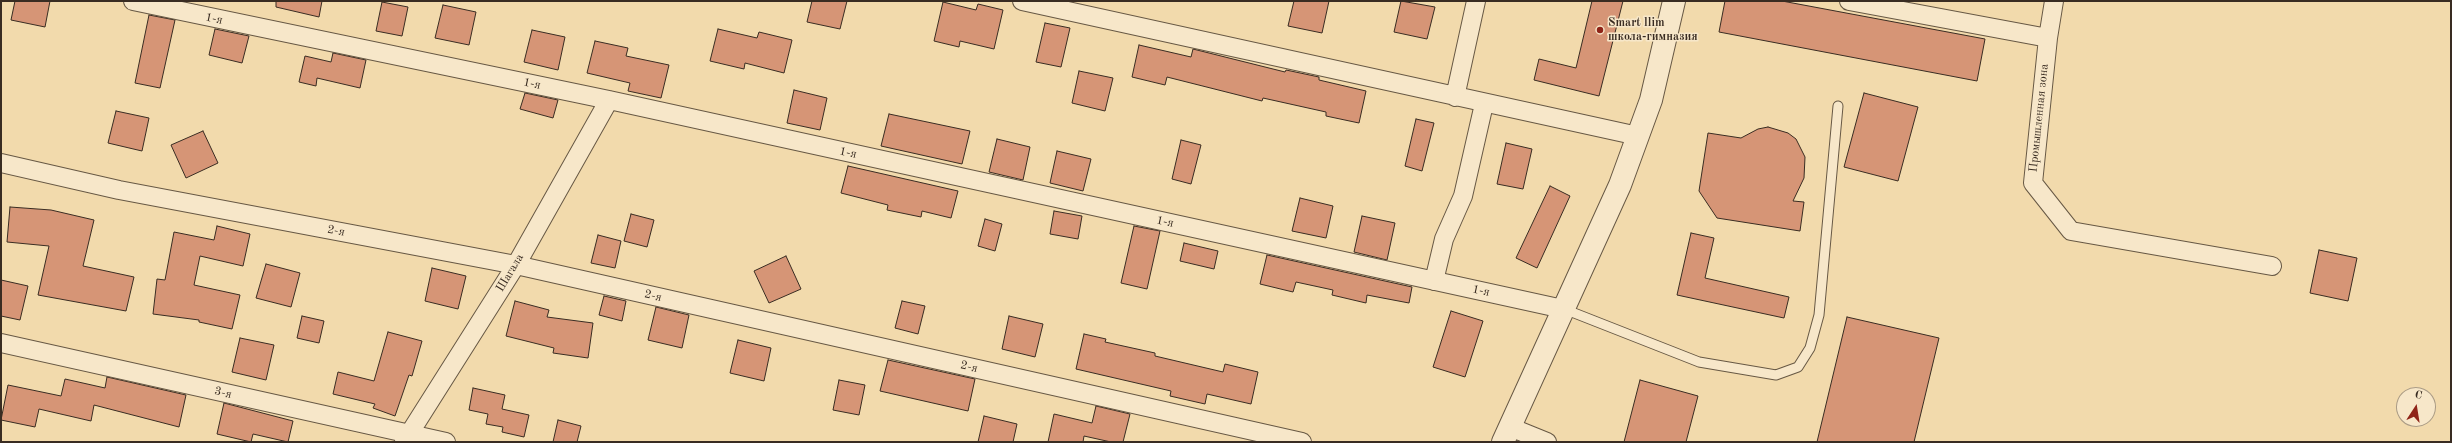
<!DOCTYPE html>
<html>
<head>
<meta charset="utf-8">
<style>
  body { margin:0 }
  #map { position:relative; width:2452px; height:443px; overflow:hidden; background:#f2daac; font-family:"Old Standard TT",serif }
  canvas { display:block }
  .frame { position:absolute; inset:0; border:2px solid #392c22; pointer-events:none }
  .north { position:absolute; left:2396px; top:387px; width:40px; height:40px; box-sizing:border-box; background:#f7e7c9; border:1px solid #ab9c86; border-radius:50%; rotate:12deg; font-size:11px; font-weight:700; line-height:16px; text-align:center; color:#392c22 }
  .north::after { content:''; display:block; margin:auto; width:14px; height:18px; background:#8f2418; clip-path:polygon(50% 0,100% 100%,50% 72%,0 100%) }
</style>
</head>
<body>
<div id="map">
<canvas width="2452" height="443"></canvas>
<div class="frame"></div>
<div class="north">С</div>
</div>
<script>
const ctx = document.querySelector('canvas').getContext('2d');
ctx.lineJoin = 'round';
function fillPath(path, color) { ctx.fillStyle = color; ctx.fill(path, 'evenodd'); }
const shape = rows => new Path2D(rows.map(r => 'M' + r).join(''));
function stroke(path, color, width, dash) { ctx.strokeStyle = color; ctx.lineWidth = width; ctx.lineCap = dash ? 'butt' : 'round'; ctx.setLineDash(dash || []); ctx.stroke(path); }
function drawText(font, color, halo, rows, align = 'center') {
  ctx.font = font + ' "Old Standard TT",serif'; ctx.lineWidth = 3; ctx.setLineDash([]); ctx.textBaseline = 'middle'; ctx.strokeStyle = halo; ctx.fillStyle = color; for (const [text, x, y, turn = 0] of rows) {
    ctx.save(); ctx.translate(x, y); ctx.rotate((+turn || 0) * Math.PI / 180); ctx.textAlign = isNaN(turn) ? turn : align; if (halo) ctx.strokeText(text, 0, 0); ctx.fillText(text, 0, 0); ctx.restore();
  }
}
const building = shape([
  [15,1,50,1,45,27,11,20,15,1],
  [276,1,322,1,319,17,276,7,276,1],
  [812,1,847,1,840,29,807,22,812,1],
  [1294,1,1329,1,1322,33,1288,26,1294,1],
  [1401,1,1435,7,1427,39,1394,32,1401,1],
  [1592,1,1623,1,1599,96,1534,80,1539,59,1576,68,1592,1],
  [1725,1,1782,1,1985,39,1977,81,1719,32,1725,1],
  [382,2,408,7,402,36,376,31,382,2],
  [943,2,976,10,978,4,1003,10,994,49,960,41,959,47,934,41,943,2],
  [443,5,476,12,469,45,435,38,443,5],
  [149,15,175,20,160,88,135,83,149,15],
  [1045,23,1070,28,1061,67,1036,62,1045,23],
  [215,29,249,36,242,63,209,55,215,29],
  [718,29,757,38,759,32,792,40,784,73,745,63,744,69,710,61,718,29],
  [532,30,565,37,558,70,524,62,532,30],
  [595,41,628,48,626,56,669,65,661,98,628,91,630,83,587,73,595,41],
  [1139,45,1191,57,1193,49,1285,72,1286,70,1319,77,1319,80,1366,91,1359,123,1326,116,1326,112,1263,98,1262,101,1167,77,1165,85,1132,77,1139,45],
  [333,53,366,60,360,88,317,78,316,86,299,82,305,56,331,62,333,53],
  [1079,71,1113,78,1105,111,1072,103,1079,71],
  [794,90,827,98,820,130,787,123,794,90],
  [525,93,558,100,553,118,520,109,525,93],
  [1864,93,1918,107,1898,181,1844,167,1864,93],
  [116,111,149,118,142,151,108,143,116,111],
  [889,114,970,131,962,164,881,146,889,114],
  [1416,119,1434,123,1422,171,1405,166,1416,119],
  [1768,127,1788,133,1796,139,1805,157,1804,178,1793,201,1804,202,1800,231,1717,218,1699,191,1708,133,1741,138,1758,129,1768,127],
  [203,131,218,163,186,178,171,145,203,131],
  [997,139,1030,147,1023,180,989,172,997,139],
  [1181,140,1201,145,1191,184,1172,179,1181,140],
  [1506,143,1532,149,1523,189,1497,184,1506,143],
  [1057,151,1091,159,1083,191,1050,183,1057,151],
  [848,166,958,191,951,218,922,211,921,217,887,210,888,205,841,193,848,166],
  [1550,186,1570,196,1537,268,1516,258,1550,186],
  [1300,198,1333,206,1326,238,1292,231,1300,198],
  [10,207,51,210,94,220,83,266,134,277,126,311,38,295,49,246,7,242,10,207],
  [1054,211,1082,216,1078,239,1050,234,1054,211],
  [631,214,654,220,647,247,624,241,631,214],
  [1362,216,1395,223,1387,260,1354,252,1362,216],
  [985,219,1002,224,995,251,978,246,985,219],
  [217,226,250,234,243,266,200,256,194,285,240,295,232,329,199,322,199,320,153,314,157,279,165,280,174,232,214,240,217,226],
  [1134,226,1160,231,1147,289,1121,283,1134,226],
  [1691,233,1714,238,1705,278,1789,297,1784,318,1677,295,1691,233],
  [598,235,621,241,615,268,591,263,598,235],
  [1184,243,1218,251,1214,269,1180,261,1184,243],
  [2319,250,2357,258,2348,301,2310,293,2319,250],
  [1267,255,1412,287,1409,303,1367,295,1366,303,1332,295,1333,290,1296,282,1293,292,1260,284,1267,255],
  [786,256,801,289,769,303,754,271,786,256],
  [266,264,300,273,291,307,256,298,266,264],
  [432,268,466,276,458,309,425,301,432,268],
  [1,280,28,286,20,320,1,316,1,280],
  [604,296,626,301,622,321,599,315,604,296],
  [515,301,549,310,547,317,593,323,588,358,553,353,554,348,506,336,515,301],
  [902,301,925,306,918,334,895,328,902,301],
  [656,307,689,315,682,348,648,340,656,307],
  [1451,311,1483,321,1465,377,1433,367,1451,311],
  [302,316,324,321,319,343,297,338,302,316],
  [1009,316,1043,324,1035,357,1002,349,1009,316],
  [1847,317,1939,338,1914,442,1817,442,1847,317],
  [388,332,422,341,412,376,409,375,395,416,373,408,375,404,333,394,338,372,374,381,388,332],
  [1084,334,1106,339,1105,342,1155,353,1155,356,1223,372,1225,364,1258,372,1251,404,1207,394,1205,404,1170,396,1171,391,1076,369,1084,334],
  [240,338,274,345,266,380,232,372,240,338],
  [738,340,771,348,764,381,730,373,738,340],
  [888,360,975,379,968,411,880,391,888,360],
  [107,377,186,395,179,427,94,405,91,421,39,409,35,427,1,420,8,385,61,396,65,379,105,388,107,377],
  [839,380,865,385,859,415,833,410,839,380],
  [1640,380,1698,396,1686,442,1624,442,1640,380],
  [473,388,505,395,502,409,529,415,524,437,502,432,503,427,486,424,488,414,469,410,473,388],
  [224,403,293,421,288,442,253,434,251,442,217,434,224,403],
  [1096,406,1130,414,1123,442,1111,442,1084,436,1083,442,1048,442,1054,414,1092,423,1096,406],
  [984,416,1017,424,1013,442,978,442,984,416],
  [558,420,581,426,577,442,553,442,558,420]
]);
const service = shape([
  [1564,309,1699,362,1776,375,1798,367,1810,348,1819,315,1838,106]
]);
const minor = shape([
  [133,1,609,100,1563,309],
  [1022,1,1638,136],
  [1849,1,2048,38,2033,183,2071,231,2272,266],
  [2048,38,2054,1],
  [1455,97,1476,1],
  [1,163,119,190,516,265,1302,442],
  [1434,281,1444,239,1463,196,1484,104],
  [1,343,446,442],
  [1510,427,1547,442],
  [404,442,516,265,609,100]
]);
const tertiary = shape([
  [1503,442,1620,185,1651,100,1674,1]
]);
const markers = [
  [1600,30,4,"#8f2418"]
];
const streetNames = [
  ["1-я",214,19,12],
  ["1-я",532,84,12],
  ["Промышленная зона",2039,118,-84],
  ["1-я",848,153,12],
  ["1-я",1165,222,12],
  ["2-я",336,231,11],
  ["Шагала",510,273,-59],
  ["1-я",1481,291,12],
  ["2-я",653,296,13],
  ["2-я",969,367,13],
  ["3-я",223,393,13]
];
const poiNames = [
  ["Smart llim",1608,23],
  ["школа-гимназия",1608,37]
];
fillPath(building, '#d69576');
stroke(building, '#392c22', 1);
stroke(service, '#675844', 11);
stroke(minor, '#675844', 20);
stroke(tertiary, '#675844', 24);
stroke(service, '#f7e7c9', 9);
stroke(minor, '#f7e7c9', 18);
stroke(tertiary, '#f7e7c9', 22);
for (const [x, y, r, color] of markers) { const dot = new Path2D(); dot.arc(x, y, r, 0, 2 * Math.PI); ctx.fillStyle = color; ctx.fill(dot); stroke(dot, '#f7e7c9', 1.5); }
drawText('12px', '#392c22', '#f7e7c9', streetNames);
drawText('bold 12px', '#392c22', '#f7e7c9', poiNames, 'left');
</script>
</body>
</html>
